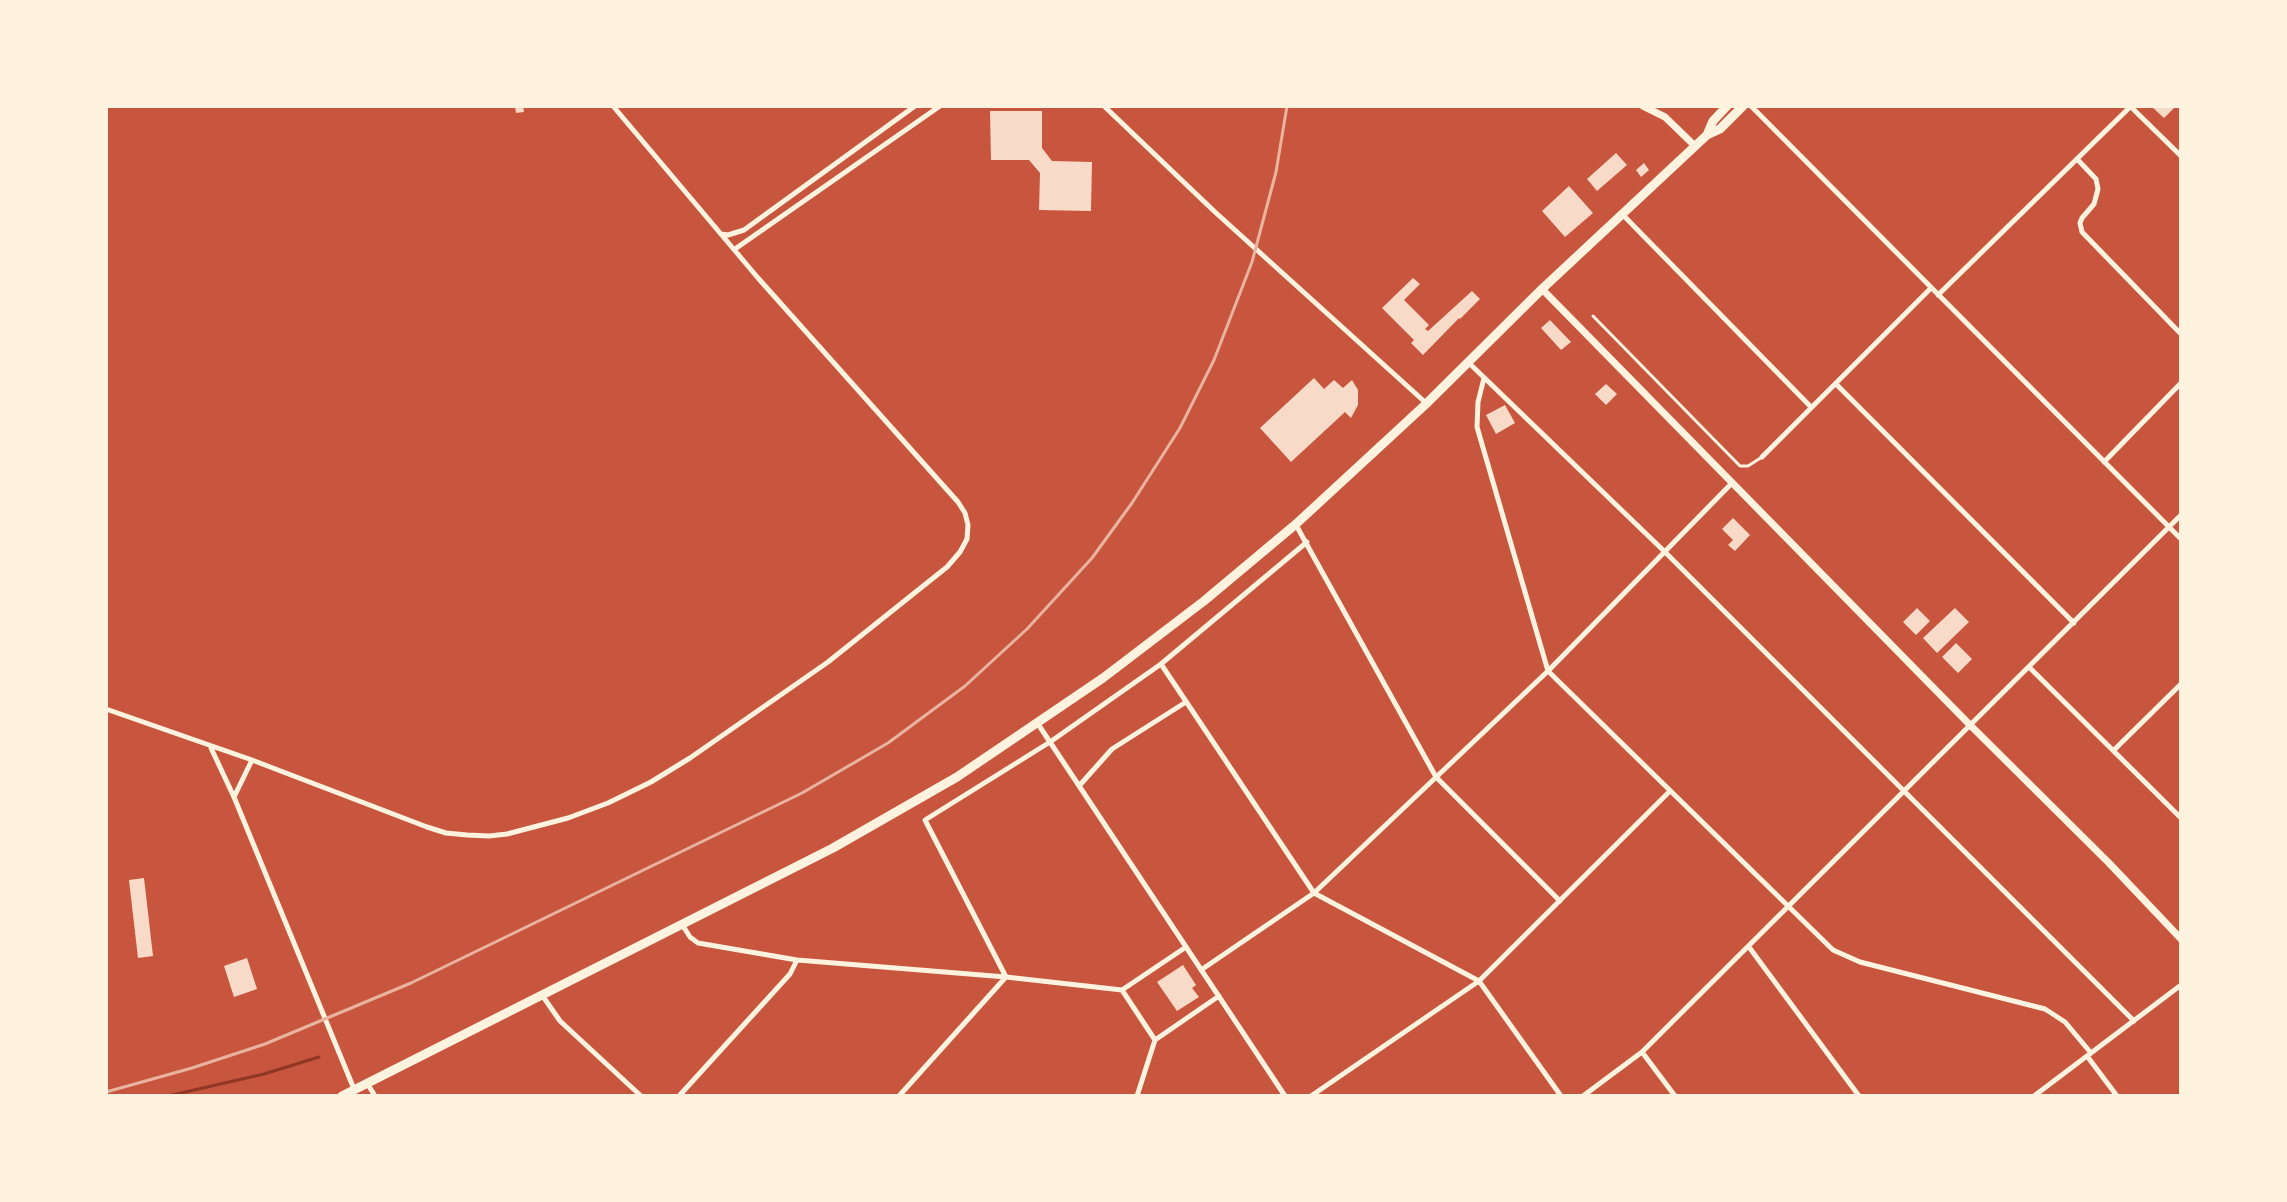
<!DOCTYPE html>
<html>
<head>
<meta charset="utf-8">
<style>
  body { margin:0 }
  #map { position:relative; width:2287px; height:1202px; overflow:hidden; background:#c8553d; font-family:Arial,sans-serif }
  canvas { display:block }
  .frame { position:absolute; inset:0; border:108px solid #fff3e0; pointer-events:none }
</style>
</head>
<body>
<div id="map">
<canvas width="2287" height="1202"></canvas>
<div class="frame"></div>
</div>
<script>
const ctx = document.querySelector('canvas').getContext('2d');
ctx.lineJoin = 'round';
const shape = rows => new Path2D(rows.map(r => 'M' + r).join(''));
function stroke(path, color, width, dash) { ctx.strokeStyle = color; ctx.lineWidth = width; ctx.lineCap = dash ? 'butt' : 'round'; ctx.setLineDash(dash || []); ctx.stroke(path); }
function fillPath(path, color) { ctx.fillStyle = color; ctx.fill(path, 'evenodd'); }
const stream = shape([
  [168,1096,264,1074,319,1057]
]);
const building = shape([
  [515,106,523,106,524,112,516,113],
  [2151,106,2176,106,2164,118],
  [990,111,1042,111,1042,148,1052,161,1092,162,1091,211,1039,210,1040,173,1029,160,991,160],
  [1616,153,1627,165,1597,191,1587,179],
  [1644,163,1649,170,1641,177,1636,170],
  [1569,186,1593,213,1565,237,1542,211],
  [1413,278,1420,284,1404,300,1429,325,1425,329,1428,331,1472,291,1480,299,1460,319,1459,318,1423,355,1411,343,1414,340,1382,308],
  [1550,320,1571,342,1561,350,1541,328],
  [1314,378,1324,389,1334,380,1343,388,1352,380,1358,390,1358,405,1351,418,1345,412,1291,462,1260,428],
  [1606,384,1617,394,1606,405,1595,394],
  [1505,405,1515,423,1496,434,1486,415],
  [1733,518,1750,535,1735,551,1728,545,1733,540,1722,529],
  [1917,608,1930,621,1916,635,1903,622],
  [1955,608,1969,622,1937,653,1923,638],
  [1956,643,1972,659,1958,673,1942,657],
  [144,878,153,956,138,958,129,880],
  [247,958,257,989,234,997,224,966],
  [1183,965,1196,985,1192,988,1199,997,1177,1011,1157,982]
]);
const service = shape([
  [1593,316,1740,466,1748,466,1762,457]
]);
const minor = shape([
  [1104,106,1215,212,1426,403],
  [1751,106,2181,539],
  [2131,107,2181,156],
  [2077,159,2096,179,2098,189,2094,204,2082,218,2080,223,2082,232,2181,334],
  [1623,215,1811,407],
  [721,234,728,235,744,230,915,106],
  [735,249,940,106],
  [1938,295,2131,106],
  [1469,363,1665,552,2134,1021],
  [1484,378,1478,402,1477,427,1548,671,1833,950,1860,962,2045,1009,2065,1022,2091,1053],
  [1836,384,2074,623],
  [1762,457,1931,288],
  [2104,462,2181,383],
  [1296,525,1436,777,1560,901],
  [1161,664,1314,893,1479,981,1561,1096],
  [2029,667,2181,818],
  [106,709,252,760,427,827,446,833,467,835,489,836,507,834,568,818,608,803,651,782,690,758,828,662,947,567,960,552,967,539,968,525,965,513,958,502,758,278,613,106],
  [1038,724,1285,1096],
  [211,748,234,797,354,1089],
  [2114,750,2181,684],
  [1079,786,1112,749,1186,702],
  [234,797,252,760],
  [683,926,690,937,698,943,797,960,1006,977,1122,990,1186,947],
  [1749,947,1859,1096],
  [1201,970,1314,893,1548,671,1732,483],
  [1006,977,925,820,1050,742,1161,664,1307,542],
  [1122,990,1155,1040,1219,996],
  [542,995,560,1021,641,1096],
  [1642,1052,1675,1096],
  [2087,1056,2117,1096],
  [367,1083,375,1096],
  [679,1096,790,974,797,960],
  [899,1096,1005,978],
  [1137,1096,1155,1040],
  [1311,1096,1479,981,1670,791],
  [1583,1096,1642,1052,2181,515],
  [2034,1096,2181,985]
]);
const tertiary = shape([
  [1643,106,1665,117,1695,146],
  [1542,289,1970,725,2109,863,2181,939]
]);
const primary = shape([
  [1707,135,1713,121,1727,106],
  [342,1096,833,848,957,777,1103,678,1204,601,1296,524,1426,404,1542,289,1707,135,1720,129,1743,106]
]);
const rail = shape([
  [106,1092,192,1068,265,1044,411,983,802,793,888,743,965,686,1027,629,1092,558,1132,503,1180,428,1214,360,1252,262,1276,172,1287,106]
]);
stroke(stream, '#8f3625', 3);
fillPath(building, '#f7dbc8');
stroke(service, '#fff3e0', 3);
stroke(minor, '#fff3e0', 5);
stroke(tertiary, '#fff3e0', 7);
stroke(primary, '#fff3e0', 9);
stroke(rail, '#e9b49f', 3);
</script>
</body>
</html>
